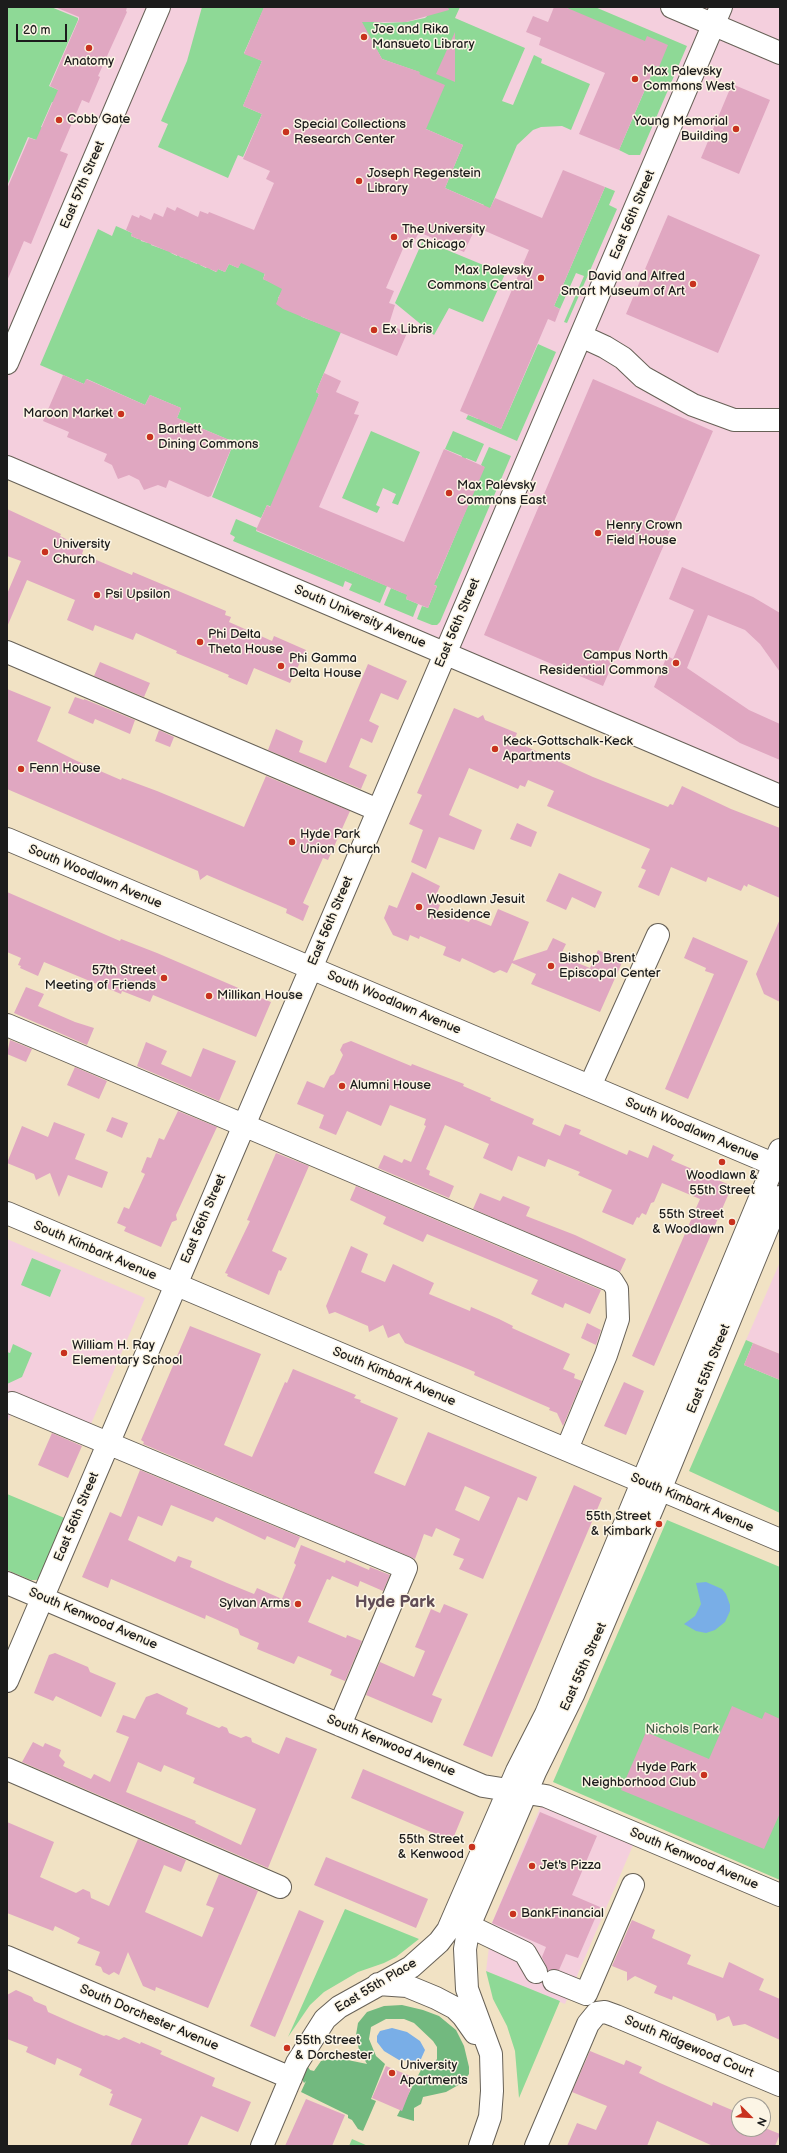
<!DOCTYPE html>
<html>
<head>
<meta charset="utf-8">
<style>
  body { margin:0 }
  #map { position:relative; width:787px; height:2153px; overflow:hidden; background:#f1e2c4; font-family:"Balsamiq Sans",sans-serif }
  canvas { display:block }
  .frame { position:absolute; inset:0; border:8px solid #1c1c1c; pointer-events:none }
  .north { position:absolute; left:731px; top:2097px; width:40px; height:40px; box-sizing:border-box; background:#fcf5e5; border:1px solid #a29e95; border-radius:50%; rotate:114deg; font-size:11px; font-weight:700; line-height:16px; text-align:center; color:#1c1c1c }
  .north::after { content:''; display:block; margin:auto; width:14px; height:18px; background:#c8321e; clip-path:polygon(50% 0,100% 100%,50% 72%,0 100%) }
  .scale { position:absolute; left:16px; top:24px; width:51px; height:18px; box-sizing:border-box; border:2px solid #1c1c1c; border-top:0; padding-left:5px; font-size:12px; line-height:14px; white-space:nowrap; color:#1c1c1c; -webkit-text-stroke:3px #fcf5e5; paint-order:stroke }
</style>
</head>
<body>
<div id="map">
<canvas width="787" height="2153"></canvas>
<div class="frame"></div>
<div class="north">N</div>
<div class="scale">20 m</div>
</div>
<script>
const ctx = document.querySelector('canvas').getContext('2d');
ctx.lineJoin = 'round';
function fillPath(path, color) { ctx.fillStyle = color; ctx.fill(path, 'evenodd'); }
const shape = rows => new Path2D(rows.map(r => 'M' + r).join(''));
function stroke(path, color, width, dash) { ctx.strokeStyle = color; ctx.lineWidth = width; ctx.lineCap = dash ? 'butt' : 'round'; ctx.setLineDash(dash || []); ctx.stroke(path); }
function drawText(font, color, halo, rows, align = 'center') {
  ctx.font = font + ' "Balsamiq Sans",sans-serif'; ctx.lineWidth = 3; ctx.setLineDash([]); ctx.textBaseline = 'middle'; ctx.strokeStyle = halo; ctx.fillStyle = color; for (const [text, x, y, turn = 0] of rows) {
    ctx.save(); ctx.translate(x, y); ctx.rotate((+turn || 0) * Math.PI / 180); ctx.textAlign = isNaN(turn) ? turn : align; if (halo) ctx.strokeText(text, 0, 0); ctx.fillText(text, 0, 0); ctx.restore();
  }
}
const built = shape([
  [7,7,780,7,780,786,7,467],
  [7,1239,145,1298,85,1438,14,1408,7,1424],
  [780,1262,780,1354,746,1340],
  [542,1803,634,1843,565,2004,486,1971,492,1923]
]);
const green = shape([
  [7,7,51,7,78,18,78,20,49,86,63,92,58,104,52,102,41,127,47,130,42,142,28,137,7,186],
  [202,7,313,7,264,8,244,53,262,61,243,106,262,114,243,157,238,155,228,178,158,147,168,124,161,121,187,61],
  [437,7,460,7,455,18,525,48,502,101,513,105,534,55,542,59,541,63,590,84,571,130,562,126,541,127,533,130,517,145,484,223,480,214,484,205,445,188,463,145,426,129,419,72,382,59,360,20,384,23,406,22,425,18],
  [565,7,595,7,687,46,640,155,629,155,619,150,653,71,651,64,659,67,641,50],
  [605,187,615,191,609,205,617,209,567,323,564,322,584,276,576,273,560,309,554,306],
  [116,226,132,233,131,236,138,239,140,237,141,241,148,243,149,241,152,242,151,245,168,251,169,249,171,253,177,256,178,253,180,257,187,259,188,257,190,261,197,264,198,261,200,262,200,265,206,268,208,266,211,267,210,269,216,272,218,269,225,272,229,264,238,268,241,262,265,273,263,279,284,288,278,298,302,317,341,332,316,392,319,394,276,509,267,505,261,518,212,497,234,442,177,418,181,408,150,395,145,405,87,379,84,384,40,365,98,229,112,236],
  [423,240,505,274,483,322,449,308,434,335,395,303],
  [538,344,556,352,517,441,466,419,468,415,478,419,480,416,483,421,501,429],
  [371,431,420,452,398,505,392,503,396,494,383,488,376,505,380,507,377,513,342,498],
  [453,431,484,444,476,462,466,458,463,465,459,463,462,456,445,449],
  [489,447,511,456,440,622,437,625,432,625,417,619,422,606,428,608,437,586,430,583,432,578,437,579,484,467,481,465],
  [236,519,257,528,256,531,387,586,380,603,349,590,352,584,345,581,343,587,233,541,235,537,230,534],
  [391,588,403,593,405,588,409,590,406,599,418,604,413,617,384,605],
  [32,1258,61,1270,50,1297,21,1285],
  [746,1340,753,1343,744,1365,780,1380,780,1513,689,1471],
  [13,1344,32,1353,22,1377,7,1384,7,1352,10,1353],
  [7,1494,67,1519,40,1579,36,1580,31,1580,7,1570],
  [667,1520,780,1567,780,1880,553,1782],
  [345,1909,419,1939,396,1957,384,1963,358,1972,324,1992,310,2005,288,2037],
  [486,1971,560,2001,519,2098,515,2051,507,2026,493,1999],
  [352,2139,368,2146,349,2146]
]);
const forest = shape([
  [402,2005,423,2010,439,2016,456,2030,464,2046,469,2067,469,2074,462,2083,446,2092,423,2097,421,2104,414,2108,414,2121,397,2116,422,2068,434,2063,437,2059,437,2047,433,2041,414,2023,404,2019,386,2019,371,2027,369,2039,376,2056,385,2064,371,2099,376,2101,363,2131,358,2129,352,2120,348,2118,348,2115,301,2092,306,2081,304,2083,301,2077,306,2064,310,2070,314,2071,321,2061,331,2059,343,2059,367,2064,359,2050,356,2035,358,2023,367,2012,384,2006]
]);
const water = shape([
  [706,1582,722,1589,726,1594,730,1605,730,1611,725,1622,715,1630,706,1633,696,1631,684,1624,695,1616,701,1604,696,1583],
  [392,2028,407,2032,420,2041,425,2050,421,2059,415,2061,399,2060,384,2051,377,2042,377,2036,380,2031]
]);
const building = shape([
  [55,7,127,7,126,11,127,12,98,76,100,77,89,103,82,100,60,151,68,154,31,244,24,241,7,281,7,189,29,138,36,140,58,90,50,86,79,19,79,17],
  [264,7,448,7,449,10,406,22,362,22,382,59,420,72,419,74,445,85,426,129,463,145,445,188,490,208,495,198,542,218,563,170,605,187,554,306,560,309,555,322,548,319,501,429,460,411,529,250,476,227,464,252,419,232,415,240,408,237,386,288,394,291,389,303,395,305,389,324,407,333,397,356,283,309,276,304,282,289,263,279,265,274,241,263,238,268,229,264,225,272,218,269,217,272,131,236,132,233,126,230,132,215,139,218,140,215,151,220,154,213,163,217,167,207,175,211,177,207,198,217,200,211,208,214,209,212,254,230,274,183,266,179,270,171,243,159,262,114,243,106,262,61,244,54],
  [554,7,565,7,645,41,647,36,668,45,659,67,655,66,619,150,579,134,605,73,539,45,541,38,526,32,533,16,548,22],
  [455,32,455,82,436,74],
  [732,84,770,100,739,174,701,158],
  [668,215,760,255,718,353,626,314],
  [324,373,341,381,336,392,359,402,354,414,359,415,319,507,404,542,444,449,485,467,434,585,437,586,428,608,406,599,407,595,256,530,267,505,270,507,319,394,316,392],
  [63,375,84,384,86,379,145,405,150,395,181,408,177,418,234,442,211,496,208,497,169,480,166,488,158,485,144,490,139,480,129,475,118,479,112,465,104,461,107,454,67,437,69,432,43,421],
  [593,379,713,431,603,686,484,635],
  [7,509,61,534,60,536,84,548,82,554,132,575,133,572,226,611,225,615,231,617,229,622,272,641,274,636,306,650,290,683,254,668,247,685,228,677,229,675,176,653,177,651,136,633,133,640,95,625,93,631,67,620,75,600,27,580,7,627,7,594,21,561,7,556],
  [682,567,753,597,780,613,780,672,760,644,745,630,708,615,687,668,749,710,780,724,780,760,740,743,654,687,667,656,673,659,694,610,669,599],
  [100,662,150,683,144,697,94,676],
  [368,664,407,681,398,700,381,693,369,721,379,726,372,743,361,738,349,767,367,775,361,789,268,750,276,729,303,741,299,752,326,763],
  [7,689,51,707,37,741,77,761,121,780,122,778,157,791,244,827,266,776,350,811,328,860,323,858,303,903,309,906,303,921,286,913,287,909,207,875,200,880,198,871,7,789],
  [75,697,84,700,84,699,135,720,130,734,95,719,93,724,68,713],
  [454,708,478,718,483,715,485,720,517,733,514,741,593,777,668,807,670,804,673,805,682,786,731,809,780,828,780,898,748,884,747,887,744,885,741,891,708,877,706,882,671,867,659,896,638,887,646,870,641,868,650,849,547,806,554,791,528,780,525,787,520,785,518,789,469,768,449,815,482,830,474,850,439,837,426,869,411,862,423,830,409,824,422,795,417,793],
  [159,730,174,737,170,747,155,741],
  [517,823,537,832,531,847,510,839],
  [412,872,440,886,433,902,440,905,438,910,469,922,471,918,491,926,498,909,529,922,513,961,547,950,553,938,566,944,560,956,590,968,598,950,607,954,608,951,624,958,600,1012,531,984,536,974,512,963,507,973,500,970,494,973,462,958,460,962,443,955,446,947,420,936,419,939,410,935,408,941,393,935,384,918,389,905,397,908],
  [559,873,602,892,595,908,572,897,566,910,546,901],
  [7,892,120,941,121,939,157,953,271,1002,256,1037,153,995,150,1002,122,991,121,994,44,962,38,976,20,968,21,966,18,965,21,958,7,952],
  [780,919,780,1002,764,994,756,974],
  [693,937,748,961,688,1099,665,1089,714,974,705,971,706,968,684,958],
  [26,987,44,994,38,1006,75,1022,94,1028,87,1045,14,1013],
  [10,1040,32,1049,26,1062,7,1054],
  [351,1041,411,1066,412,1064,464,1084,463,1086,491,1098,490,1100,534,1119,532,1124,560,1136,565,1124,581,1130,579,1134,627,1155,629,1150,648,1158,653,1145,674,1155,671,1160,732,1186,654,1366,632,1356,700,1199,662,1183,654,1202,651,1203,646,1215,642,1213,639,1218,637,1217,633,1225,602,1212,612,1190,578,1175,580,1172,548,1159,545,1167,518,1156,512,1171,483,1158,489,1144,445,1125,426,1169,430,1171,429,1175,454,1186,449,1198,378,1168,384,1155,402,1163,404,1159,411,1162,426,1126,424,1125,426,1119,390,1105,381,1126,347,1111,336,1135,319,1128,324,1115,297,1104,307,1081,324,1088,330,1076,334,1074,343,1055,340,1050,343,1044],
  [146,1042,167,1051,161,1064,191,1077,203,1048,236,1061,219,1101,137,1066],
  [75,1067,107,1081,99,1099,67,1085],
  [178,1111,217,1127,176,1215,177,1220,172,1222,161,1247,124,1231,126,1227,117,1223,124,1207,129,1209,145,1174,141,1172,147,1157,151,1158,159,1138,164,1140],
  [112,1117,128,1123,122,1138,106,1131],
  [54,1122,85,1134,75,1159,108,1172,102,1188,68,1175,59,1197,50,1173,36,1180,34,1174,7,1163,22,1126,48,1137],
  [276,1153,309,1166,272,1251,287,1258,281,1271,279,1270,269,1295,227,1276,228,1274,225,1273,250,1221,247,1220],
  [356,1186,601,1290,590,1314,565,1303,563,1308,531,1294,538,1280,427,1234,423,1242,383,1224,386,1217,350,1200],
  [480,1193,500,1201,503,1196,530,1207,526,1216,575,1235,626,1259,620,1272,473,1209],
  [351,1246,368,1254,361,1272,385,1282,393,1264,434,1283,429,1294,470,1311,471,1307,499,1319,513,1326,512,1328,570,1354,563,1369,575,1374,574,1378,582,1381,563,1426,557,1413,549,1410,550,1408,474,1375,475,1372,405,1343,399,1333,388,1338,383,1325,369,1332,368,1326,335,1312,329,1314,326,1306],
  [587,1323,601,1330,596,1345,581,1338],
  [190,1326,261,1354,224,1445,252,1457,285,1382,287,1383,293,1369,356,1395,354,1398,361,1400,360,1402,398,1418,374,1473,405,1486,428,1432,537,1477,527,1501,518,1497,483,1579,459,1569,464,1559,453,1555,460,1539,436,1528,432,1537,424,1534,415,1559,143,1444,144,1442,141,1440],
  [465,1486,490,1497,479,1521,455,1510],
  [753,1343,780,1354,780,1380,744,1365],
  [624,1382,644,1391,626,1435,604,1426],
  [52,1433,82,1446,68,1478,38,1465],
  [140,1470,300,1537,295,1548,267,1536,265,1540,216,1517,213,1522,171,1505,162,1526,138,1516,128,1540,175,1562,178,1556,192,1561,190,1567,227,1583,254,1594,257,1588,282,1599,296,1565,294,1563,301,1545,345,1563,346,1560,369,1570,370,1567,390,1575,383,1591,360,1581,358,1587,332,1576,330,1580,327,1579,308,1622,346,1638,347,1635,362,1641,345,1681,330,1675,332,1670,298,1656,294,1664,257,1649,259,1643,240,1635,238,1629,206,1615,205,1619,111,1579,108,1588,82,1577,110,1512,121,1517],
  [574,1485,602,1498,492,1757,463,1745],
  [444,1604,468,1614,432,1695,442,1699,432,1723,366,1695,380,1662,414,1677,425,1651,415,1647,431,1609,440,1613],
  [55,1653,88,1667,90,1672,116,1683,101,1717,56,1696,53,1701,34,1693,49,1655],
  [157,1693,188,1708,186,1714,219,1728,222,1726,227,1728,229,1733,241,1738,246,1736,251,1738,252,1742,279,1754,286,1737,317,1749,268,1868,22,1762,33,1742,43,1747,45,1743,61,1750,59,1756,65,1762,63,1766,91,1779,94,1774,110,1782,129,1737,116,1732,123,1715,135,1719,146,1697],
  [138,1762,161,1772,164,1765,195,1778,193,1783,256,1809,241,1845,195,1823,196,1821,126,1792],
  [732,1706,762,1719,765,1712,780,1719,780,1813,764,1849,621,1790,646,1732,709,1759],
  [363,1769,464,1812,452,1841,351,1798],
  [540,1812,597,1836,572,1895,600,1907,578,1958,566,1954,559,1970,548,1970,542,1957,546,1947,492,1923],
  [7,1822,54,1842,40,1877,76,1893,83,1889,90,1892,91,1898,109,1906,138,1839,186,1860,181,1872,164,1865,145,1912,202,1937,214,1908,206,1905,219,1874,258,1891,208,2008,156,1987,155,1991,143,1986,128,1952,119,1975,114,1972,109,1975,103,1972,101,1967,95,1965,100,1952,77,1943,80,1938,55,1926,53,1931,7,1913],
  [326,1857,428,1899,416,1928,314,1885],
  [299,1910,324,1921,275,2037,250,2026],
  [632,1920,655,1930,652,1938,691,1955,687,1964,723,1978,729,1962,764,1979,759,1990,780,1999,780,2040,745,2024,733,2026,729,2016,717,2021,715,2014,673,1996,672,2000,654,1993,657,1986,635,1976,627,1981,627,1972,612,1966],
  [16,1990,32,1997,34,2001,46,2006,48,2012,75,2024,104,2036,106,2035,119,2040,124,2037,140,2044,141,2042,162,2051,160,2054,215,2078,212,2086,251,2102,238,2132,201,2116,187,2146,130,2146,142,2119,109,2105,113,2094,110,2093,112,2090,79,2075,82,2069,57,2058,55,2065,26,2052,28,2047,7,2039,7,1995],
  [590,2051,624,2065,626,2060,642,2067,639,2073,660,2083,712,2106,713,2102,739,2113,739,2129,763,2129,763,2125,766,2126,765,2128,780,2134,775,2146,713,2146,657,2121,647,2146,567,2146,577,2123,596,2130,607,2106,572,2092],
  [386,2066,415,2078,402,2111,372,2098],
  [306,2099,345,2115,332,2146,285,2146]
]);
const minor = shape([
  [672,7,780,53],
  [581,336,605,347,623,358,643,377,693,405,734,420,780,420],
  [7,363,159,7],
  [7,467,780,796],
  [7,652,378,810],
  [7,839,780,1167],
  [7,1025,612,1281,617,1289,618,1319,606,1355,567,1449],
  [590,1086,658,935],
  [7,1213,780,1540],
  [12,1403,406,1568,340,1725],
  [7,1583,483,1786,546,1796,780,1895],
  [7,1681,721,7],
  [7,1769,280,1887],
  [469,1926,525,1953,536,1972],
  [7,1957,291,2078],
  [554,1981,586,1994,633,1885],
  [378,1984,407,1986,436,1998,455,2008,463,2016,475,2033],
  [262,2146,297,2063,325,2019,339,2007,411,1967,439,1942,448,1930,517,1771,546,1714,780,1150],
  [480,2146,490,2117,492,2091,491,2054,467,1989,465,1949,469,1926,535,1772,573,1695,660,1490,780,1197],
  [536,2146,588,2024,597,2013,605,2012,616,2016,780,2085]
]);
const markers = [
  [364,37,4,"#c8321e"],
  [89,48,4,"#c8321e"],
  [635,79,4,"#c8321e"],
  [59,120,4,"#c8321e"],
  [736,129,4,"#c8321e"],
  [286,132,4,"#c8321e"],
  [359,181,4,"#c8321e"],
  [394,237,4,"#c8321e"],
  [541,278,4,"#c8321e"],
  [693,284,4,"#c8321e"],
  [374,330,4,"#c8321e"],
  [121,414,4,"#c8321e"],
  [150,437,4,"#c8321e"],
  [449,493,4,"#c8321e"],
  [598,533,4,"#c8321e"],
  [45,552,4,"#c8321e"],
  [97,595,4,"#c8321e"],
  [200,642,4,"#c8321e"],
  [676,663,4,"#c8321e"],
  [281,666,4,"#c8321e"],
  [495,749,4,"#c8321e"],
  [21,769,4,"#c8321e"],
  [292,842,4,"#c8321e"],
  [419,907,4,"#c8321e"],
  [551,966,4,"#c8321e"],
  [164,978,4,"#c8321e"],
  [209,996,4,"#c8321e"],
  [342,1086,4,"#c8321e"],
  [722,1162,4,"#c8321e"],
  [732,1222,4,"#c8321e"],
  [64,1353,4,"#c8321e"],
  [659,1524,4,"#c8321e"],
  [298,1604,4,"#c8321e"],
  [704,1775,4,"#c8321e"],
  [472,1847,4,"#c8321e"],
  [532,1866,4,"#c8321e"],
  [513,1914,4,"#c8321e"],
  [287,2048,4,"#c8321e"],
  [392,2073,4,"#c8321e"]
];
const poiNames = [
  ["Joe and Rika",372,30],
  ["Mansueto Library",372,45],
  ["Anatomy",89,62,"center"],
  ["Max Palevsky",643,72],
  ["Commons West",643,87],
  ["Cobb Gate",67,120],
  ["Young Memorial",728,122,"right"],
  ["Building",728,137,"right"],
  ["Special Collections",294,125],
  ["Research Center",294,140],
  ["Joseph Regenstein",367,174],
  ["Library",367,189],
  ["The University",402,230],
  ["of Chicago",402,245],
  ["Max Palevsky",533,271,"right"],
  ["Commons Central",533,286,"right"],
  ["David and Alfred",685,277,"right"],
  ["Smart Museum of Art",685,292,"right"],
  ["Ex Libris",382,330],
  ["Maroon Market",113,414,"right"],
  ["Bartlett",158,430],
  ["Dining Commons",158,445],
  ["Max Palevsky",457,486],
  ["Commons East",457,501],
  ["Henry Crown",606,526],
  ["Field House",606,541],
  ["University",53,545],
  ["Church",53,560],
  ["Psi Upsilon",105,595],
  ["Phi Delta",208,635],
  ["Theta House",208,650],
  ["Campus North",668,656,"right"],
  ["Residential Commons",668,671,"right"],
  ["Phi Gamma",289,659],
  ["Delta House",289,674],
  ["Keck-Gottschalk-Keck",503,742],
  ["Apartments",503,757],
  ["Fenn House",29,769],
  ["Hyde Park",300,835],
  ["Union Church",300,850],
  ["Woodlawn Jesuit",427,900],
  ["Residence",427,915],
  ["Bishop Brent",559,959],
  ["Episcopal Center",559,974],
  ["57th Street",156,971,"right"],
  ["Meeting of Friends",156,986,"right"],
  ["Millikan House",217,996],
  ["Alumni House",350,1086],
  ["Woodlawn &",722,1176,"center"],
  ["55th Street",722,1191,"center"],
  ["55th Street",724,1215,"right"],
  ["& Woodlawn",724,1230,"right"],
  ["William H. Ray",72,1346],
  ["Elementary School",72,1361],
  ["55th Street",651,1517,"right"],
  ["& Kimbark",651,1532,"right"],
  ["Sylvan Arms",290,1604,"right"],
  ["Hyde Park",696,1768,"right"],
  ["Neighborhood Club",696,1783,"right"],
  ["55th Street",464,1840,"right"],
  ["& Kenwood",464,1855,"right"],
  ["Jet's Pizza",540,1866],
  ["BankFinancial",521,1914],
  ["55th Street",295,2041],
  ["& Dorchester",295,2056],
  ["University",400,2066],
  ["Apartments",400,2081]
];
const streetNames = [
  ["East 57th Street",83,185,-67],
  ["East 56th Street",633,215,-67],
  ["South University Avenue",360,617,23],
  ["East 56th Street",458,623,-67],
  ["South Woodlawn Avenue",95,877,23],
  ["East 56th Street",331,921,-67],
  ["South Woodlawn Avenue",394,1003,23],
  ["South Woodlawn Avenue",692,1130,23],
  ["East 56th Street",204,1219,-67],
  ["South Kimbark Avenue",95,1251,23],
  ["East 55th Street",709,1369,-68],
  ["South Kimbark Avenue",394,1377,23],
  ["South Kimbark Avenue",692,1503,23],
  ["East 56th Street",77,1517,-67],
  ["South Kenwood Avenue",93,1619,23],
  ["East 55th Street",584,1667,-66],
  ["South Kenwood Avenue",391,1746,23],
  ["South Kenwood Avenue",694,1859,23],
  ["East 55th Place",376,1986,-31],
  ["South Dorchester Avenue",149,2018,23],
  ["South Ridgewood Court",689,2047,23]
];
const parkNames = [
  ["Nichols Park",682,1730]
];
const districtNames = [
  ["Hyde Park",395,1603]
];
fillPath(built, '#f4cfdd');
fillPath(green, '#8ed996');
fillPath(forest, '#72b97f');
fillPath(water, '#79aee7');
fillPath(building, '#e0a7c1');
stroke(minor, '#676157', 24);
stroke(minor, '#fff', 22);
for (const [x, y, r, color] of markers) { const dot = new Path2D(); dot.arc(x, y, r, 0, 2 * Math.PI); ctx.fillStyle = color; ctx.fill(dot); stroke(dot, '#fcf5e5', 1.5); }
drawText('13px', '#1c1c1c', '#fcf5e5', poiNames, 'left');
drawText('13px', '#1c1c1c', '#fcf5e5', streetNames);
drawText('13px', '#445e47', '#fcf5e5', parkNames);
drawText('bold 17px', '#614d56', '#fcf5e5', districtNames);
</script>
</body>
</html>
